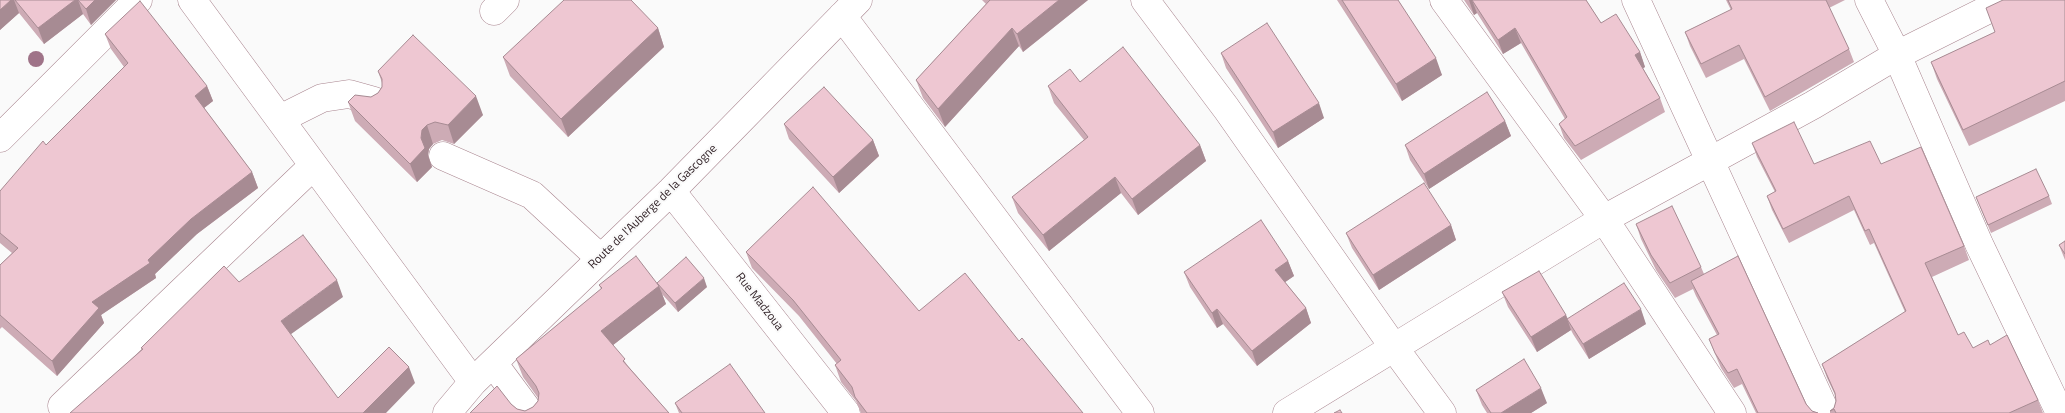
<!DOCTYPE html>
<html>
<head>
<meta charset="utf-8">
<style>
  body { margin:0 }
  canvas { display:block; background:#fafafa }
</style>
</head>
<body>
<canvas width="2065" height="413"></canvas>
<script>
const ctx = document.querySelector('canvas').getContext('2d');
ctx.lineJoin = 'round';
const shape = rows => new Path2D(rows.map(r => 'M' + r).join(''));
function stroke(path, color, width, dash) { ctx.strokeStyle = color; ctx.lineWidth = width; ctx.lineCap = dash ? 'butt' : 'round'; ctx.setLineDash(dash || []); ctx.stroke(path); }
function fillPath(path, color) { ctx.fillStyle = color; ctx.fill(path, 'evenodd'); }
function drawText(font, color, halo, rows, align = 'center') {
  ctx.font = font + ' "Titillium Web",sans-serif'; ctx.lineWidth = 4; ctx.setLineDash([]); ctx.textBaseline = 'middle'; ctx.strokeStyle = halo; ctx.fillStyle = color; for (const [text, x, y, turn = 0] of rows) {
    ctx.save(); ctx.translate(x, y); ctx.rotate((+turn || 0) * Math.PI / 180); ctx.textAlign = isNaN(turn) ? turn : align; if (halo) ctx.strokeText(text, 0, 0); ctx.fillText(text, 0, 0); ctx.restore();
  }
}
const minor = shape([
  [192,0,473,382],
  [1145,0,1226,108,1395,349,1442,413],
  [1444,0,1604,219,1732,413],
  [1636,0,1826,413],
  [1869,0,1897,55,1979,244,2060,413],
  [494,11,505,0],
  [842,16,1140,413],
  [280,119,322,98,349,94,374,101],
  [0,138,138,0],
  [443,156,532,195,600,258],
  [671,191,846,413],
  [493,363,530,413],
  [62,406,313,166],
  [447,413,473,382,671,191,858,0],
  [1287,413,1604,219,1813,105,1897,55,2007,0]
]);
const trees = [
  [36,59]
];
const wall = shape([
  [0,0,116,0,91,25,83,14,44,44,19,13,0,30],
  [982,0,1088,0,1023,52,1019,46,945,127,923,98,916,80,986,4],
  [1337,0,1398,0,1442,75,1402,101],
  [1464,0,1586,0,1601,23,1640,52,1645,67,1643,68,1660,98,1665,112,1581,160,1564,138,1559,124,1565,119,1521,43,1503,54,1477,13,1474,15],
  [1726,0,1845,0,1829,8,1849,49,1854,62,1770,111,1744,59,1706,78,1690,46,1685,32,1731,10],
  [2065,0,2065,101,1969,146,1937,79,1931,62],
  [658,28,664,47,568,137,510,76,503,57],
  [105,34,207,86,213,101,204,108,252,172,258,188,197,234,155,274,156,278,101,315,104,323,57,376,2,327,0,329,0,265,12,253,0,243,0,191,124,67,111,49],
  [1221,53,1324,118,1278,148,1226,68],
  [378,71,483,115,454,144,442,140,433,144,429,149,428,155,432,167,417,182,355,121,348,102,371,97,378,93,382,87,382,83],
  [1080,82,1200,145,1206,161,1138,215,1121,193,1049,251,1018,213,1012,197,1084,140,1054,103,1048,86],
  [1505,121,1511,136,1429,189,1410,160,1405,145],
  [784,124,873,140,879,156,839,193,789,139],
  [1752,143,1814,164,1881,164,1964,246,1969,260,1932,277,1958,335,1973,348,1990,345,2038,400,2043,413,1830,413,1830,411,1834,408,1836,401,1836,397,1827,378,1822,364,1905,312,1874,243,1870,245,1854,210,1789,243,1772,210,1767,196,1775,192,1757,157],
  [2049,196,2052,204,1991,233,1976,197],
  [1636,224,1701,267,1704,274,1806,404,1812,411,1818,413,1756,413,1742,384,1734,388,1721,368,1715,354,1709,339,1717,335,1696,296,1693,289,1675,298,1656,270,1641,239],
  [1451,225,1456,240,1379,290,1352,248,1346,233],
  [2065,241,2065,260,2059,245],
  [746,252,919,311,1019,341,1083,413,861,413,856,401,841,382,835,365,837,364,799,316,752,268],
  [1288,261,1294,276,1285,282,1306,308,1311,323,1257,366,1223,324,1217,328,1190,287,1184,272],
  [657,283,707,287,678,312,662,294,666,304,613,345,628,366,669,413,470,413,511,404,517,409,525,411,533,407,538,401,538,398,523,377,516,359,601,289,599,285],
  [1502,292,1566,315,1568,319,1646,324,1589,359,1573,334,1571,330,1537,352,1508,307],
  [1476,390,1547,403,1531,413,1487,413,1482,405],
  [675,403,765,413,679,413]
]);
const shadedWall = shape([
  [11,0,14,0,19,13,0,30,0,10],
  [75,0,78,0,83,14,44,44,38,28],
  [95,0,116,0,91,25,86,9],
  [1059,0,1088,0,1023,52,1017,34],
  [1469,0,1472,0,1477,13,1474,15],
  [658,28,664,47,568,137,561,119],
  [1012,28,1019,46,945,127,938,109],
  [1515,28,1521,43,1503,54,1498,40],
  [1640,52,1645,67,1640,70,1635,55],
  [1436,58,1442,75,1402,101,1396,84],
  [207,86,213,101,200,111,195,96],
  [476,96,483,115,454,144,448,125],
  [1319,103,1324,118,1278,148,1273,132],
  [1505,121,1511,136,1429,189,1424,174],
  [427,125,433,144,429,149,428,155,432,167,417,182,410,164,421,138,422,130],
  [873,140,879,156,839,193,833,177],
  [1200,145,1206,161,1138,215,1132,199],
  [252,172,258,188,197,234,155,274,156,278,101,315,104,323,57,376,52,361,92,302,191,219],
  [1115,177,1121,193,1049,251,1043,235],
  [1451,225,1456,240,1379,290,1373,275],
  [1288,261,1294,276,1281,285,1275,270],
  [704,278,707,287,678,312,675,303],
  [337,280,343,297,287,337,281,321],
  [659,286,666,304,608,349,601,331],
  [1306,308,1311,323,1257,366,1252,351],
  [1217,309,1223,324,1217,328,1212,313],
  [1641,309,1646,324,1589,359,1583,344],
  [1566,315,1571,330,1537,352,1531,337],
  [409,367,415,383,386,413,363,413],
  [1541,388,1547,403,1531,413,1501,413]
]);
const building = shape([
  [0,0,11,0,0,10,0,0],
  [15,0,75,0,38,28,15,0],
  [78,0,95,0,86,9,78,0],
  [564,0,631,0,658,28,561,119,503,57,564,0],
  [990,0,1059,0,1017,34,1012,28,938,109,916,80,990,0],
  [1342,0,1398,0,1436,58,1396,84,1342,0],
  [1472,0,1586,0,1601,23,1616,14,1640,52,1635,55,1660,98,1575,146,1559,124,1567,117,1515,28,1498,40,1472,0],
  [1728,0,1826,0,1849,49,1765,97,1739,45,1701,64,1685,32,1732,9,1728,0],
  [2003,0,2065,0,2065,81,1963,130,1931,62,1995,32,1986,8,2003,0],
  [140,1,207,86,195,96,252,172,191,219,148,260,150,263,92,302,99,308,52,361,0,315,0,265,18,248,0,233,0,191,43,141,46,145,128,63,105,34,140,1],
  [1267,23,1319,103,1273,132,1221,53,1267,23],
  [413,35,476,96,448,125,435,122,427,125,422,130,421,138,425,148,410,164,348,102,355,95,371,97,378,93,382,87,382,79,378,71,413,35],
  [1123,47,1200,145,1132,199,1115,177,1043,235,1012,197,1088,137,1048,86,1070,69,1080,82,1123,47],
  [824,87,873,140,833,177,784,124,824,87],
  [1487,92,1505,121,1424,174,1405,145,1487,92],
  [1794,122,1814,164,1870,141,1881,164,1921,147,1964,246,1925,263,1958,335,1964,332,1973,348,1988,340,1990,345,2007,335,2038,400,2009,413,1836,413,1834,409,1830,411,1834,408,1836,401,1835,393,1822,364,1906,311,1869,229,1865,231,1849,196,1783,229,1767,196,1776,191,1752,143,1794,122],
  [2036,169,2049,196,1988,225,1976,197,2036,169],
  [1424,183,1451,225,1373,275,1346,233,1424,183],
  [813,187,919,311,965,273,1019,341,1022,338,1083,413,867,413,855,397,852,387,835,365,841,360,793,300,746,252,813,187],
  [1672,206,1701,267,1670,283,1651,255,1636,224,1672,206],
  [1261,220,1288,261,1275,270,1306,308,1252,351,1217,309,1212,313,1184,272,1261,220],
  [303,235,337,280,281,321,338,398,389,347,409,367,363,413,70,413,143,349,141,348,224,266,239,282,303,235],
  [2065,241,2065,254,2059,245,2065,241],
  [636,256,659,286,601,331,625,359,623,361,669,413,470,413,497,386,511,404,517,409,525,411,533,407,538,401,539,393,536,386,516,359,602,288,599,285,636,256],
  [1738,256,1806,404,1812,411,1818,413,1758,413,1737,369,1728,373,1715,353,1709,339,1719,334,1691,281,1738,256],
  [686,257,704,278,675,303,657,283,686,257],
  [1539,271,1566,315,1531,337,1502,292,1539,271],
  [1624,283,1641,309,1583,344,1567,319,1624,283],
  [1524,359,1541,388,1501,413,1491,413,1476,390,1524,359],
  [730,364,765,413,682,413,675,403,730,364],
  [1340,410,1342,413,1334,413,1340,410]
]);
const streetNames = [
  ["Route de l'Auberge de la Gascogne",653,207,-44],
  ["Rue Madzoua",759,302,52]
];
stroke(minor, '#a9858f', 29);
stroke(minor, '#fff', 28);
ctx.fillStyle = '#9f7388';
for (const [x, y] of trees) { ctx.beginPath(); ctx.arc(x, y, 8, 0, 2 * Math.PI); ctx.fill(); }
fillPath(wall, '#cdabb5');
fillPath(shadedWall, '#a78b93');
fillPath(building, '#eec7d2');
stroke(building, '#a78b93', 1);
drawText('12px', '#312227', '#fafafa', streetNames);
</script>
</body>
</html>
